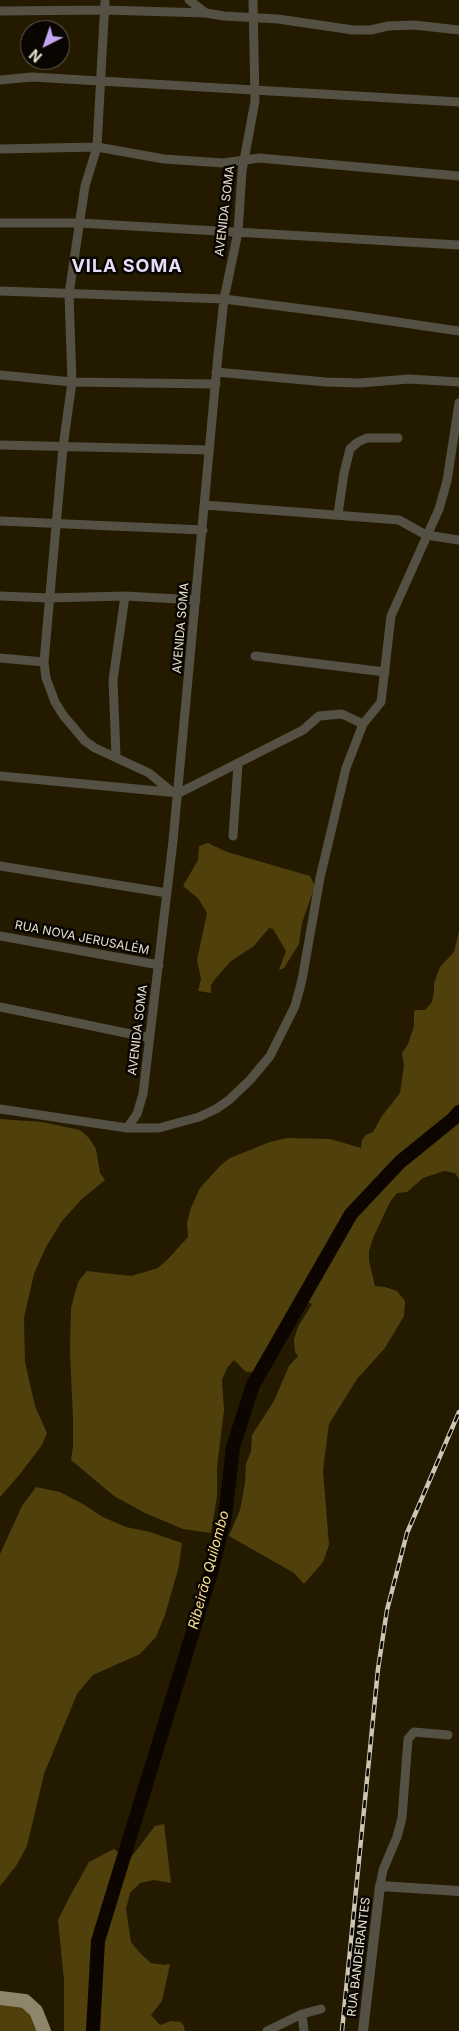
<!DOCTYPE html>
<html>
<head>
<meta charset="utf-8">
<style>
  body { margin:0 }
  #map { position:relative; width:459px; height:2031px; overflow:hidden; background:#231a00; font-family:Inter,sans-serif }
  canvas { display:block }
  .north { position:absolute; left:20px; top:20px; width:50px; height:50px; box-sizing:border-box; background:#090500; border:1px solid #625d53; border-radius:50%; rotate:221deg; font-size:14px; font-weight:700; line-height:20px; text-align:center; color:#e7e1d0 }
  .north::after { content:''; display:block; margin:auto; width:18px; height:22px; background:#c4a7f1; clip-path:polygon(50% 0,100% 100%,50% 72%,0 100%) }
</style>
</head>
<body>
<div id="map">
<canvas width="459" height="2031"></canvas>
<div class="north">N</div>
</div>
<script>
const ctx = document.querySelector('canvas').getContext('2d');
ctx.lineJoin = 'round';
function fillPath(path, color) { ctx.fillStyle = color; ctx.fill(path, 'evenodd'); }
const shape = rows => new Path2D(rows.map(r => 'M' + r).join(''));
function stroke(path, color, width, dash) { ctx.strokeStyle = color; ctx.lineWidth = width; ctx.lineCap = dash ? 'butt' : 'round'; ctx.setLineDash(dash || []); ctx.stroke(path); }
function drawText(font, color, halo, rows, align = 'center') {
  ctx.font = font + ' Inter,sans-serif'; ctx.lineWidth = 5; ctx.setLineDash([]); ctx.textBaseline = 'middle'; ctx.strokeStyle = halo; ctx.fillStyle = color; for (const [text, x, y, turn = 0] of rows) {
    ctx.save(); ctx.translate(x, y); ctx.rotate((+turn || 0) * Math.PI / 180); ctx.textAlign = isNaN(turn) ? turn : align; if (halo) ctx.strokeText(text, 0, 0); ctx.fillText(text, 0, 0); ctx.restore();
  }
}
const green = shape([
  [208,843,227,852,310,876,315,886,302,923,299,944,284,968,279,970,286,951,273,929,269,928,254,946,231,961,215,979,211,985,211,993,198,991,201,979,197,960,207,913,198,898,183,886,198,860,199,846],
  [459,931,459,1179,455,1173,444,1171,423,1178,407,1192,397,1193,390,1202,373,1238,369,1251,369,1261,375,1286,385,1287,397,1291,405,1301,404,1316,385,1348,357,1379,329,1424,323,1470,329,1545,323,1562,304,1584,294,1573,229,1536,240,1510,245,1483,246,1464,251,1451,252,1435,274,1401,289,1366,298,1356,295,1352,294,1339,298,1327,312,1304,299,1299,289,1309,274,1347,262,1371,246,1372,234,1360,227,1368,222,1380,224,1410,217,1467,217,1496,211,1533,183,1529,145,1513,114,1496,71,1460,73,1447,73,1418,70,1351,71,1308,78,1282,87,1271,131,1276,158,1268,167,1260,188,1237,187,1224,190,1210,200,1188,221,1165,230,1158,270,1142,287,1138,330,1139,361,1148,362,1140,366,1135,373,1132,382,1116,400,1093,404,1065,402,1053,408,1044,414,1026,414,1011,416,1010,425,1010,432,1002,434,992,434,983,440,967,454,952],
  [0,1119,42,1122,80,1130,89,1138,96,1149,100,1173,105,1180,82,1199,62,1221,46,1247,34,1274,24,1318,25,1362,35,1406,47,1433,42,1445,20,1474,0,1497],
  [36,1487,60,1492,83,1504,103,1517,126,1527,150,1532,182,1543,179,1566,165,1615,156,1637,140,1654,93,1675,77,1694,44,1774,27,1846,16,1866,0,1886,0,1554,22,1506],
  [164,1824,171,1883,154,1880,140,1883,130,1893,126,1909,131,1942,140,1953,151,1963,164,1965,170,1964,162,2001,151,2015,160,2025,171,2021,181,2022,184,2026,185,2031,64,2031,64,1980,58,1920,69,1898,89,1862,114,1849,129,1860,155,1826],
  [13,2002,31,2010,40,2031,0,2031,0,2005]
]);
const river = shape([
  [93,2031,98,1941,210,1576,225,1517,233,1447,253,1385,351,1214,400,1162,453,1119,459,1112]
]);
const minor = shape([
  [105,0,97,147,85,186,69,294,72,382,63,447,44,662,46,678,55,702,63,715,85,741,95,748,149,773,172,792],
  [189,0,206,13],
  [0,11,105,10,206,13,224,16,278,19,353,30,371,30,388,26,414,25,459,30],
  [0,80,32,77,459,102],
  [0,149,97,147,164,159,223,163,259,158,459,176],
  [0,223,80,223,459,245],
  [0,291,224,299,350,315,459,331],
  [216,372,326,382,360,383,409,379,459,382],
  [0,375,72,382,216,384],
  [0,445,209,450],
  [205,505,399,520,426,535,459,540],
  [338,514,344,473,350,449,358,442,367,438,398,438],
  [0,521,203,530],
  [0,596,48,598,125,596,196,600],
  [255,656,385,672],
  [0,658,44,662],
  [116,756,113,680,125,596],
  [0,776,179,793,303,730,319,716,342,714,363,724],
  [233,836,238,764],
  [0,866,167,893],
  [0,936,159,965],
  [0,1007,150,1038],
  [0,1109,127,1128,159,1128,199,1117,216,1109,229,1100,250,1080,270,1056,295,1006,302,980,320,878,346,768,363,724,381,702,391,616,439,509,447,481,459,403],
  [127,1128,137,1114,143,1094,173,841,218,355,224,299,238,232,242,171,255,101,253,0],
  [380,1886,383,1870,397,1837,402,1818,408,1739,414,1732,448,1735],
  [302,2014,304,2031],
  [267,2031,302,2014,321,2009]
]);
const tertiary = shape([
  [363,2031,380,1886,459,1891]
]);
const primary = shape([
  [0,1998,25,2001,36,2011,44,2031]
]);
const rail = shape([
  [342,2031,378,1669,387,1610,407,1533,459,1412]
]);
const streetNames = [
  ["AVENIDA SOMA",225,211,-83],
  ["AVENIDA SOMA",181,628,-85],
  ["RUA NOVA JERUSALÉM",82,938,11],
  ["AVENIDA SOMA",138,1030,-83],
  ["RUA BANDEIRANTES",359,1957,-83]
];
const waterNames = [
  ["Ribeirão Quilombo",209,1570,-75]
];
const districtNames = [
  ["VILA SOMA",127,267]
];
fillPath(green, '#50410c');
stroke(river, '#0d0600', 14);
stroke(minor, '#545043', 9);
stroke(tertiary, '#545043', 10);
stroke(primary, '#8e856a', 14);
stroke(rail, '#ccc6b4', 4.5);
stroke(rail, '#090500', 2.5, [8]);
drawText('12px', '#e7e1d0', '#090500', streetNames);
drawText('italic 14px', '#fbe191', '#090500', waterNames);
ctx.letterSpacing = '1px';
drawText('bold 18px', '#e7ddfa', '#090500', districtNames);
ctx.letterSpacing = '0px';
</script>
</body>
</html>
